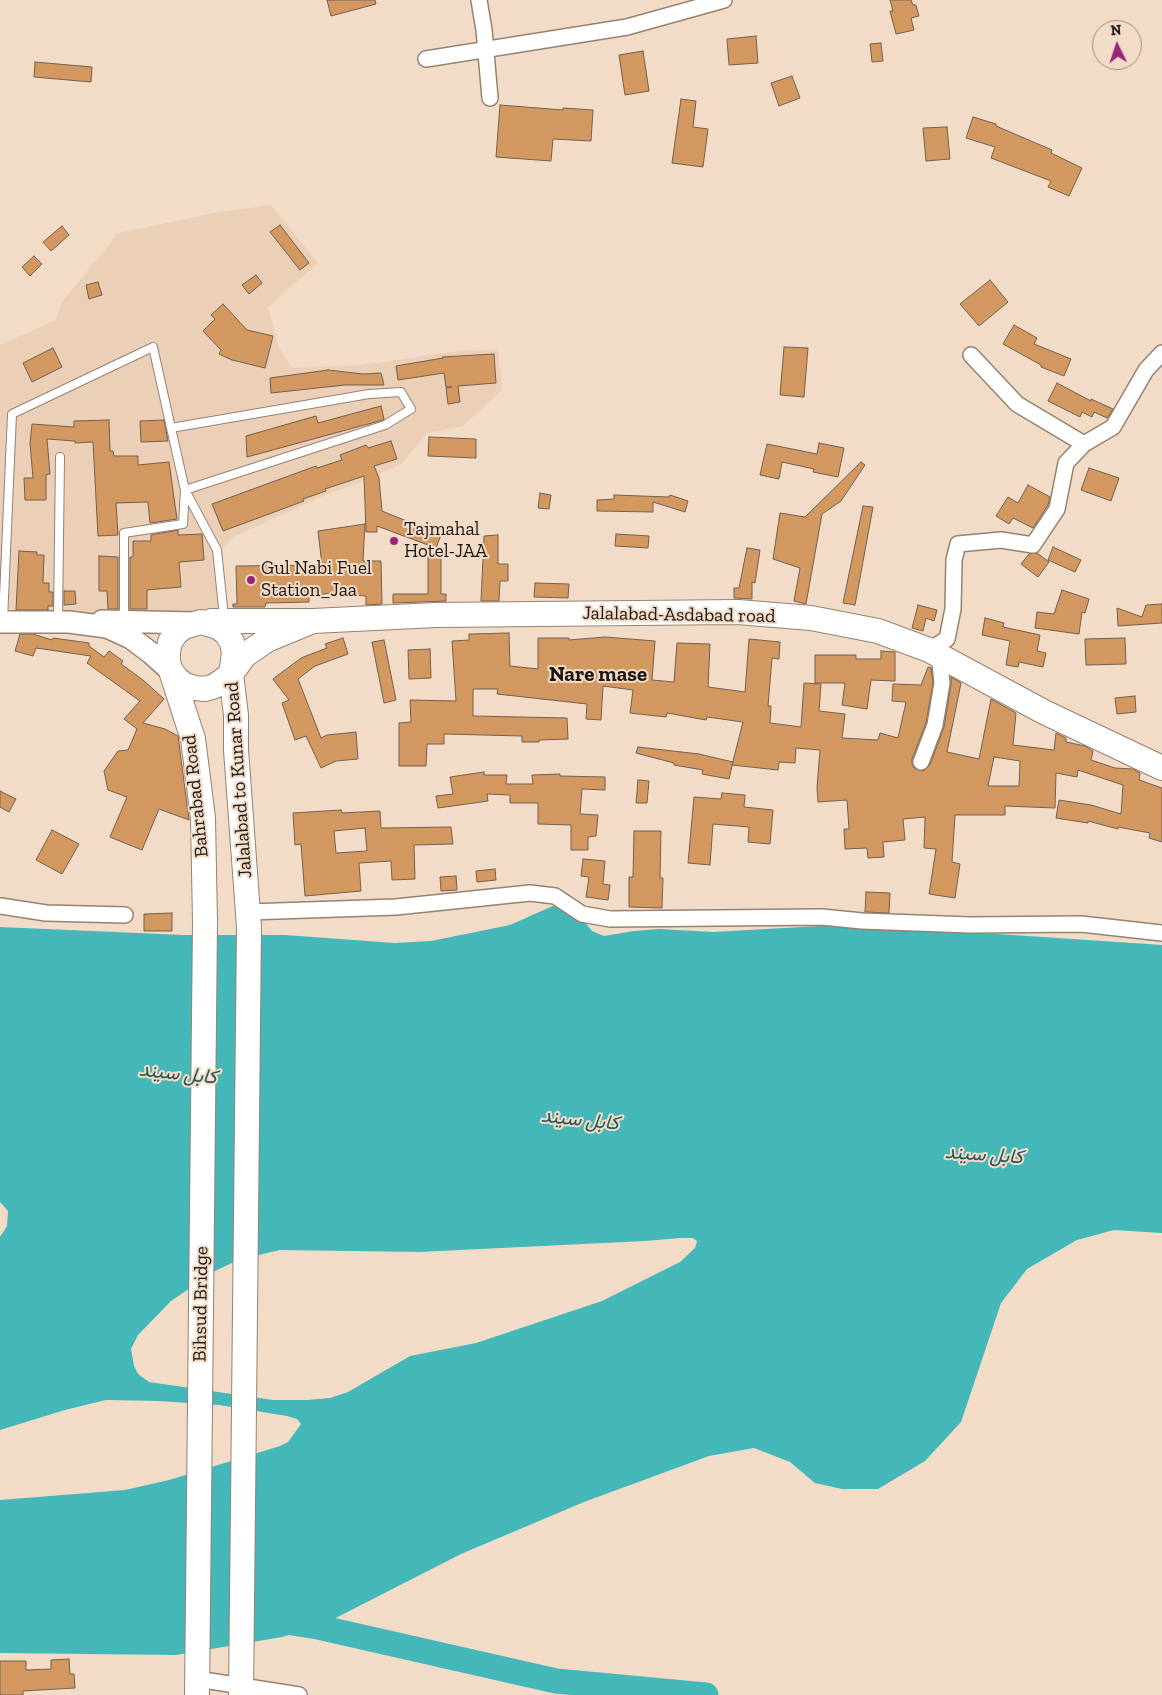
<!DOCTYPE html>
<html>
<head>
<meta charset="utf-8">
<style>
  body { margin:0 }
  #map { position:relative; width:1162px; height:1695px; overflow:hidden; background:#f2dcc8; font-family:"Zilla Slab",serif }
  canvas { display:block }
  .north { position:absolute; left:1092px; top:20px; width:50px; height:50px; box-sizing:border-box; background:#f2dcc8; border:1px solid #9d8d7e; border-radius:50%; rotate:356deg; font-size:14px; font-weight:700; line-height:20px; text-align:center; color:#1d160f }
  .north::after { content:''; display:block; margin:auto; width:18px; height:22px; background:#9b237c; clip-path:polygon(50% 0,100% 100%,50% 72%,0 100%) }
</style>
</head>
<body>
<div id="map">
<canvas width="1162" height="1695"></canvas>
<div class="north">N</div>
</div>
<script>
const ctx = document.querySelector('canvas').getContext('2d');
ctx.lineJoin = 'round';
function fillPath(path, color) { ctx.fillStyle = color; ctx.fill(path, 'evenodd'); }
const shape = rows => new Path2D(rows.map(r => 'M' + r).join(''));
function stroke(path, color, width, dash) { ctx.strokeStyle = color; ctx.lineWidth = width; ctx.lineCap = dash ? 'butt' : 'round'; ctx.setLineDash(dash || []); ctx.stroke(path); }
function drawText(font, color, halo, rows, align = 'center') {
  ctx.font = font + ' "Zilla Slab",Vazirmatn,serif'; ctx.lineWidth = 4; ctx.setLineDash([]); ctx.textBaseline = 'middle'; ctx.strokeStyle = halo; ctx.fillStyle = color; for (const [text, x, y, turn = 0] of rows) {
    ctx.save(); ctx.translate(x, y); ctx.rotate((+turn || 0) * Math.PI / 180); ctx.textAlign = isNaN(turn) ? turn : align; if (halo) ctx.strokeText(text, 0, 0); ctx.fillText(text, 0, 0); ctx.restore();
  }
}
const built = shape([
  [271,205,318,263,268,307,279,348,292,368,363,365,458,351,498,350,502,390,463,426,428,433,401,464,367,480,323,496,233,537,215,557,221,616,135,617,0,608,0,345,56,320,62,302,118,233,224,211]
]);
const water = shape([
  [555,905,562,905,583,920,592,931,604,936,634,931,659,929,713,932,837,925,1013,935,1162,945,1162,1233,1114,1230,1077,1240,1027,1269,1001,1303,961,1422,925,1461,878,1489,842,1489,815,1483,790,1462,754,1448,709,1456,584,1502,461,1554,318,1627,282,1637,176,1655,0,1653,0,1500,125,1490,169,1480,280,1446,288,1442,301,1424,297,1419,287,1416,219,1405,158,1401,106,1400,65,1410,0,1430,0,1237,7,1226,8,1211,0,1202,0,927,184,935,285,935,395,943,431,941,510,925],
  [680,1238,693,1238,697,1241,695,1248,680,1262,602,1301,476,1343,410,1356,348,1392,330,1398,307,1400,273,1400,149,1382,138,1374,134,1366,131,1349,138,1335,171,1301,215,1271,238,1260,280,1250,419,1252,645,1241]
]);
const river = shape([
  [285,1622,318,1627,556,1681,706,1695]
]);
const building = shape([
  [327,0,375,0,376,4,331,16,327,0],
  [890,0,911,0,913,5,916,5,919,16,911,18,914,30,896,34,890,11,893,11,890,0],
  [756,36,758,63,729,65,727,39,756,36],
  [881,43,883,61,872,62,870,44,881,43],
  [643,51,649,91,625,95,619,55,643,51],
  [35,62,92,67,91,82,34,77,35,62],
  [792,76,800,98,779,106,771,83,792,76],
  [681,99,696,101,693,127,708,129,703,167,672,163,681,99],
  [500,105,563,110,563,108,593,110,591,141,553,139,551,161,496,157,500,105],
  [973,117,996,124,996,126,1052,150,1051,153,1082,168,1069,196,1048,187,1051,181,991,158,995,147,966,138,973,117],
  [947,127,950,159,926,161,923,128,947,127],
  [280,225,309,263,300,270,270,232,280,225],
  [62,226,69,235,51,251,43,242,62,226],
  [34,256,42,264,30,276,22,267,34,256],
  [256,275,262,283,249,294,242,285,256,275],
  [990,280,1008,302,979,326,960,304,990,280],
  [98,282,102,295,89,299,86,285,98,282],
  [223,304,247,330,273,336,265,368,232,360,219,354,221,350,203,331,215,319,211,315,223,304],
  [1014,325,1037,338,1034,344,1071,359,1064,376,1041,367,1041,365,1003,344,1014,325],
  [784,347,808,348,804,397,780,395,784,347],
  [53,348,62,367,32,382,23,363,53,348],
  [494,354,496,383,458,386,460,402,448,404,446,388,452,387,446,387,444,373,398,380,396,366,443,358,442,357,494,354],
  [328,370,363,374,381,373,384,385,345,385,271,393,270,378,328,370],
  [1057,383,1091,401,1091,399,1113,409,1107,418,1094,412,1092,417,1082,412,1080,417,1048,401,1057,383],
  [381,406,384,419,383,420,247,457,246,436,316,416,318,423,381,406],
  [109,420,110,451,113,451,114,456,138,456,138,465,169,462,177,519,150,523,148,502,116,503,118,535,98,536,93,442,75,443,75,441,47,439,50,474,46,475,46,500,25,500,24,478,33,478,30,443,32,424,74,427,74,421,109,420],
  [164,420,168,441,141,442,140,421,164,420],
  [429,437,476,439,476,458,428,456,429,437],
  [391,441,397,459,374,466,379,478,382,511,441,535,436,548,377,526,377,532,366,532,364,476,325,489,326,491,303,499,304,501,223,531,212,504,316,466,317,468,342,460,340,455,366,445,368,448,391,441],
  [819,443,844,448,838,477,813,472,814,469,782,462,779,479,760,475,767,444,817,454,819,443],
  [861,462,865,465,841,501,822,514,806,604,794,601,800,568,773,559,780,513,805,517,861,462],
  [1089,468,1119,478,1111,501,1081,490,1089,468],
  [1028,485,1050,497,1048,505,1033,528,1013,518,1009,524,996,516,1008,497,1018,503,1028,485],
  [540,493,551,495,549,509,538,508,540,493],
  [614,495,669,497,670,495,688,501,685,512,653,502,653,512,597,511,597,500,614,499,614,495],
  [863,506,873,507,855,605,843,603,863,506],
  [365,524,363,561,381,561,382,604,366,605,366,596,352,595,352,590,309,596,309,602,266,603,265,607,233,607,233,604,237,604,236,566,322,565,318,531,365,524],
  [178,530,178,535,202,534,204,560,179,562,181,587,147,590,147,609,130,609,130,557,133,557,133,541,151,541,151,535,178,530],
  [616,534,649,536,648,548,615,546,616,534],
  [498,535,498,564,508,564,508,581,500,581,499,601,481,601,484,536,498,535],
  [1053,547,1081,560,1075,572,1048,560,1053,547],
  [747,548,760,550,755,583,752,582,752,599,734,598,734,588,739,588,747,548],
  [19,551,37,552,37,555,44,555,43,583,49,583,49,592,53,592,53,606,48,606,48,610,16,610,19,551],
  [1037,553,1049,562,1038,577,1021,564,1029,554,1037,553],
  [428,554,441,554,441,594,446,594,446,601,393,603,393,594,428,594,428,554],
  [99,556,118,557,118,609,108,609,107,591,99,591,99,556],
  [535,583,569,584,568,598,534,597,535,583],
  [1062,590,1089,599,1085,613,1082,612,1079,634,1035,628,1037,612,1054,614,1062,590],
  [64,591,75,591,76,604,64,605,64,591],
  [1162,604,1162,623,1118,626,1117,608,1142,617,1146,605,1162,604],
  [918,605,937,610,934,621,926,618,923,631,912,628,918,605],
  [985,618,1004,623,1003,627,1040,635,1037,651,1046,653,1043,667,1019,662,1018,667,1006,665,1010,641,982,635,985,618],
  [509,633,510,666,538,669,538,638,569,638,569,640,605,637,655,641,652,680,674,682,677,643,710,644,708,687,745,692,749,639,780,642,779,659,772,658,768,706,771,706,770,723,801,727,804,683,821,684,819,711,845,714,842,738,878,740,880,733,898,738,906,702,892,701,893,684,921,685,928,667,931,668,933,683,926,723,912,759,912,764,914,768,923,771,930,765,944,727,951,685,951,677,961,683,947,752,979,759,991,699,1016,713,1013,745,1054,750,1056,733,1066,738,1066,742,1085,746,1093,751,1091,760,1115,768,1133,769,1140,773,1139,780,1162,788,1162,842,1149,838,1150,833,1118,827,1118,829,1088,821,1088,823,1056,818,1059,800,1091,805,1121,814,1123,785,1078,770,1077,777,1056,773,1055,808,1005,806,1005,815,955,815,952,862,960,864,955,898,929,894,936,849,924,848,925,817,903,819,905,840,883,842,884,857,868,858,867,848,845,849,844,829,849,829,847,800,818,802,817,788,820,750,796,748,795,763,779,762,778,770,732,765,743,722,707,717,706,720,667,713,666,717,630,713,633,690,603,686,601,720,586,719,587,704,497,694,498,689,473,689,473,716,567,718,568,739,539,740,539,742,522,742,522,736,444,734,444,744,427,744,426,766,399,766,399,723,411,722,410,700,456,701,452,641,469,640,469,634,509,633],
  [994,757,1020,761,1019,786,988,786,994,757],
  [20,634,33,634,52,640,53,638,89,643,89,646,104,657,109,651,123,661,121,664,143,680,164,699,143,723,165,729,178,736,189,820,159,809,142,850,110,837,127,797,108,790,104,771,118,751,128,750,137,729,124,719,140,701,87,663,91,656,36,648,33,656,15,651,20,634],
  [343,638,348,654,315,666,298,679,321,738,327,735,356,732,358,759,336,761,321,768,306,736,295,740,282,703,289,700,273,679,301,658,327,648,325,644,343,638],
  [1125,638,1126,664,1086,665,1085,639,1125,638],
  [384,640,396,700,384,703,372,642,384,640],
  [430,649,431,678,409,679,408,650,430,649],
  [881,651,895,652,895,681,871,680,867,709,842,705,845,683,815,683,815,655,856,655,856,659,881,659,881,651],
  [1135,696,1136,712,1117,714,1115,698,1135,696],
  [638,747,699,754,733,762,729,779,702,774,703,770,674,765,674,763,636,753,638,747],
  [484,772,484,775,507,775,506,784,533,784,532,775,560,774,560,776,605,777,605,790,582,789,580,814,598,815,596,836,588,837,588,850,571,850,571,825,538,824,538,803,510,803,510,795,487,794,488,801,438,808,436,796,453,794,450,777,484,772],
  [638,780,649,781,647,803,636,803,638,780],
  [0,791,16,799,9,812,0,807,0,791],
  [722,793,745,795,744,807,773,810,770,844,748,842,749,827,713,824,710,865,688,863,694,797,721,799,722,793],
  [341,810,342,813,380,811,381,828,451,827,453,844,414,845,415,879,392,880,391,861,359,863,361,891,305,896,301,844,295,845,293,813,341,810],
  [365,828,367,851,336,853,334,831,365,828],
  [52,830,79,844,62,874,36,860,52,830],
  [634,831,661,831,660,878,663,878,662,908,629,907,629,877,633,877,634,831],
  [583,859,605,861,603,884,610,885,608,900,586,897,589,877,581,876,583,859],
  [495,869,496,880,477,882,476,871,495,869],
  [456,876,457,890,441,891,440,877,456,876],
  [866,892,890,893,889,913,865,912,866,892],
  [172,913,172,931,144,931,144,914,172,913],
  [69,1659,70,1674,74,1674,75,1688,23,1691,23,1695,0,1695,0,1661,26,1661,26,1670,51,1669,51,1660,69,1659]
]);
const lane = shape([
  [185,490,217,550,224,617],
  [124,619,124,533,183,524,185,490],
  [3,620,12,414,153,347,171,428,185,490,385,425,411,409,401,392,369,394,171,428],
  [58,620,60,457]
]);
const street = shape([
  [479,0,484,30,490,98],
  [426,59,627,27,724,0],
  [971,355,1017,404,1084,444],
  [929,650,947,639,953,609,954,560,958,544,1001,540,1033,545,1057,509,1066,463,1084,444,1113,427,1146,370,1162,353],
  [921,762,935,725,942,683,939,654],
  [0,906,46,913,125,915],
  [248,912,396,907,530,893,555,896,582,914,610,919,822,917,862,921,970,925,1081,924,1162,933],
  [197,1679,299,1695]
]);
const secondary = shape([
  [102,621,194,623],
  [0,622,69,622,107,627,131,638,151,653,171,671]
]);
const primary = shape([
  [201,622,218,627,226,633,232,642,234,653,231,674,215,686,205,689,195,688,185,685,177,679,171,671,168,662,168,652,170,642,176,633,184,627,201,622],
  [208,623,211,621,313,621,436,615,738,612,811,618,878,631,929,650,1044,712,1162,768],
  [171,671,193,739,203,818,205,922,197,1695],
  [241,1695,249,927,236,750,236,715,231,674,245,655,267,640,313,621]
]);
const markers = [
  [394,541,5,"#9b237c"],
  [251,580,5,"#9b237c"]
];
const poiNames = [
  ["Tajmahal",404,530],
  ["Hotel-JAA",404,552],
  ["Gul Nabi Fuel",261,569],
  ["Station_Jaa",261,591]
];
const streetNames = [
  ["Jalalabad-Asdabad road",679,615,1],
  ["Jalalabad to Kunar Road",239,780,-94],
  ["Bahrabad Road",196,796,-96],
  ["Bihsud Bridge",201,1304,-89]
];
const waterNames = [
  ["کابل سيند",178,1074,6],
  ["کابل سيند",580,1120,6],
  ["کابل سيند",984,1155,4]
];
const quarterNames = [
  ["Nare mase",598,675]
];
fillPath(built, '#eccfb7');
fillPath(water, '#44b7b9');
stroke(river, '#44b7b9', 25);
fillPath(building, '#d39860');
stroke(building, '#735f4e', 1);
stroke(lane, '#968270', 10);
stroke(street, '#968270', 18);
stroke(secondary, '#968270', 24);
stroke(primary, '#968270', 26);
stroke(lane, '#fff', 8);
stroke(street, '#fff', 15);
stroke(secondary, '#fff', 21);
stroke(primary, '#fff', 24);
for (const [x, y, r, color] of markers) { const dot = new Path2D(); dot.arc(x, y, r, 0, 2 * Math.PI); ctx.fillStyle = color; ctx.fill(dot); stroke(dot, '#f2dcc8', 2); }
drawText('19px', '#1d160f', '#f2dcc8', poiNames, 'left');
drawText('19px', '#1d160f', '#f2dcc8', streetNames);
drawText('italic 20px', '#285859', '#f2dcc8', waterNames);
drawText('bold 21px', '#1d160f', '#f2dcc8', quarterNames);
</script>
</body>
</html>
